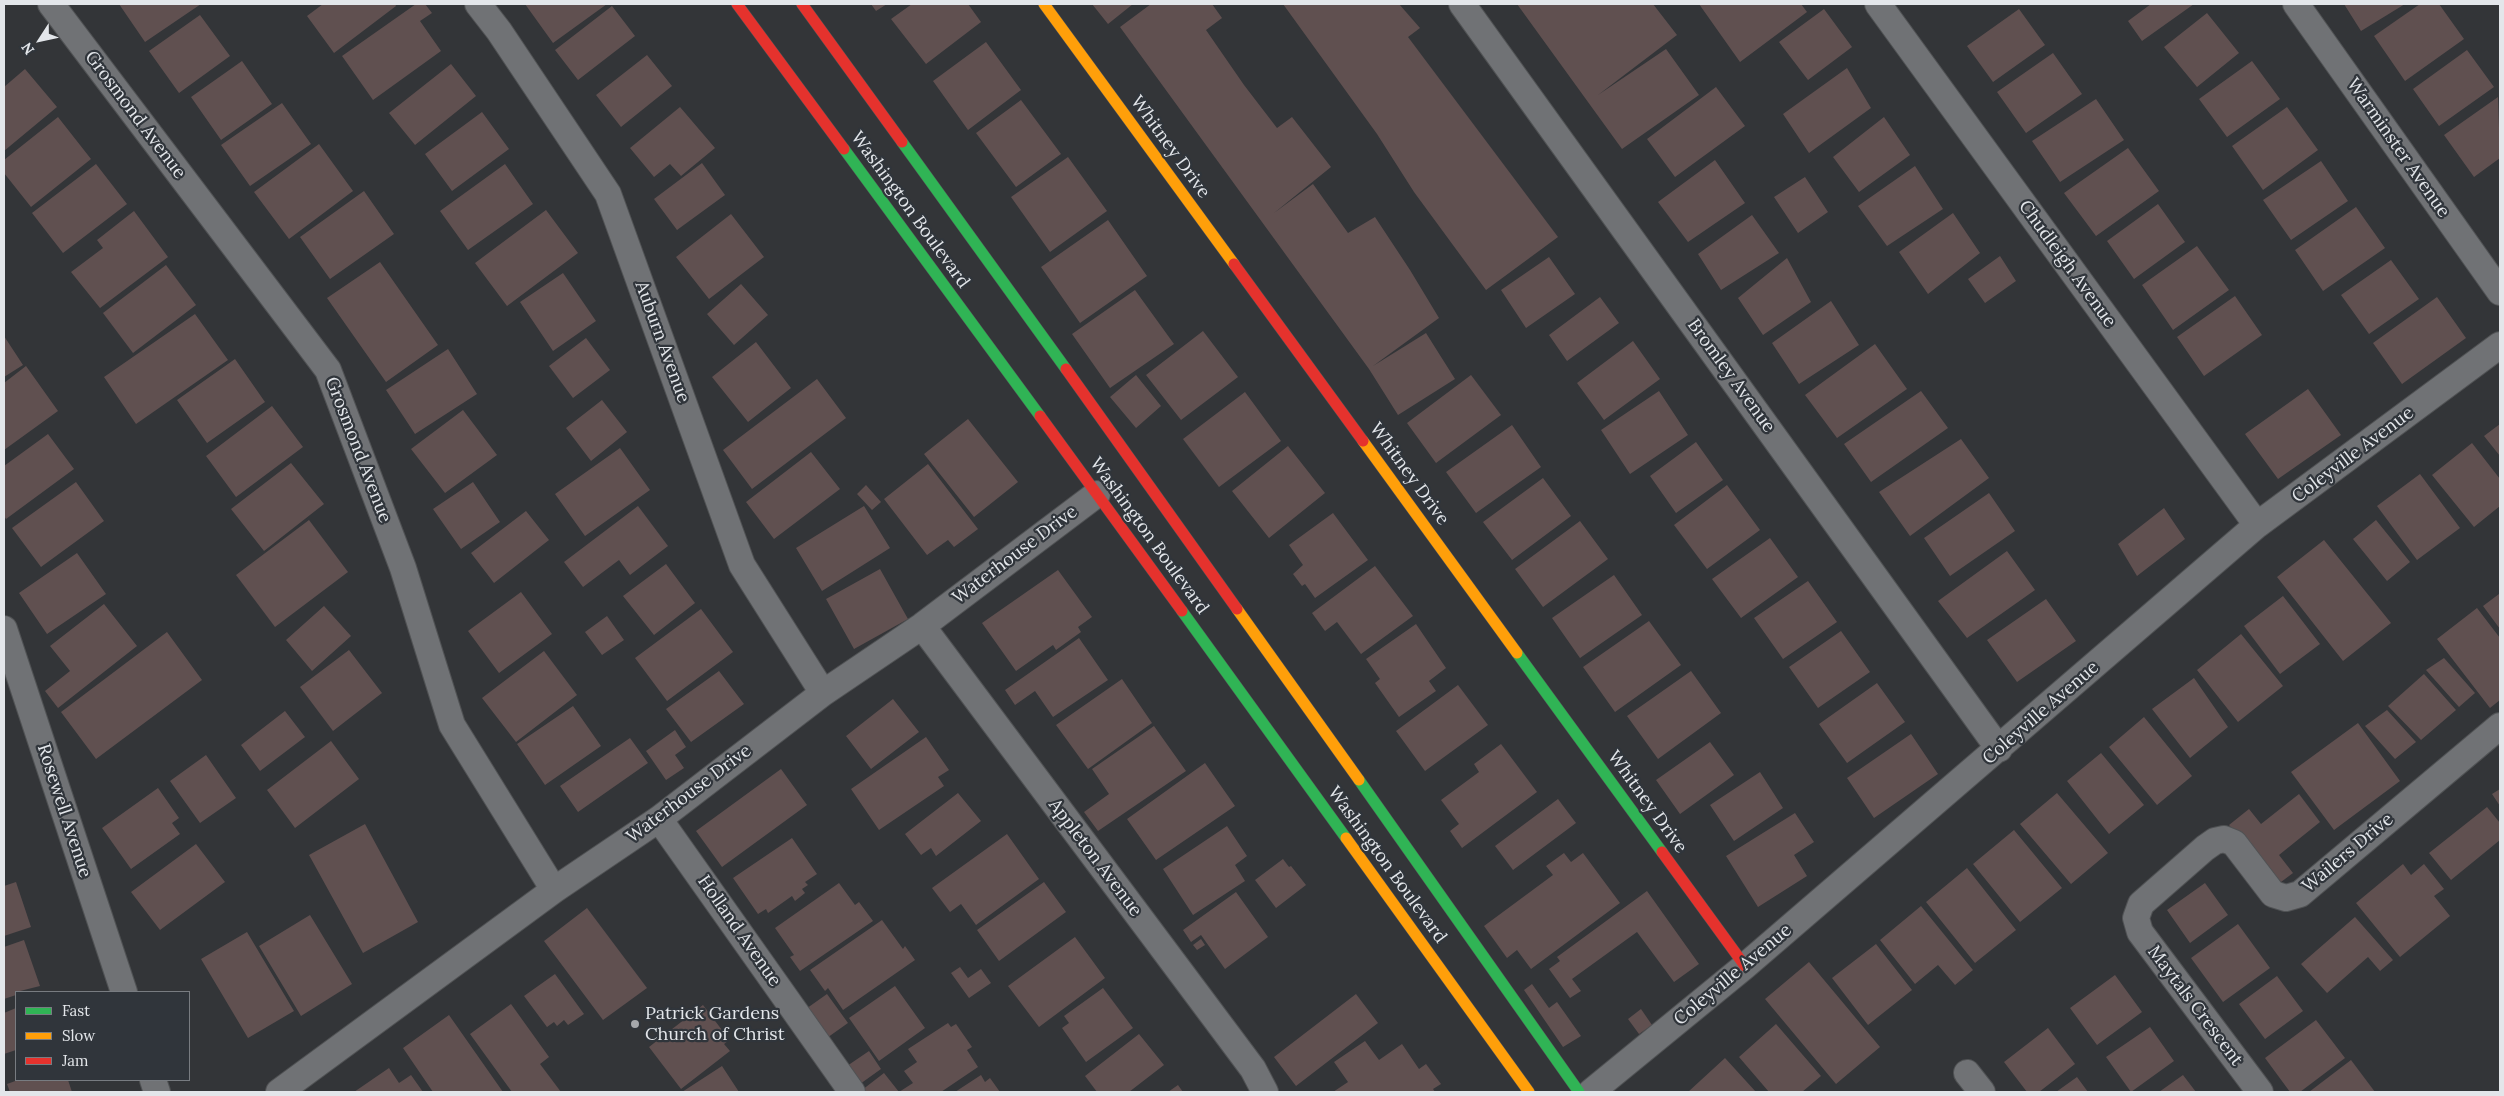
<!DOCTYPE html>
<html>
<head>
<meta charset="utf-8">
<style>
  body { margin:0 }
  #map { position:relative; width:2504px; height:1096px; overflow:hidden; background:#333538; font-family:Lora,serif }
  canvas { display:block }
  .frame { position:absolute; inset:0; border:5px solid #e3e6ea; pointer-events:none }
  .legend { position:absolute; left:15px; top:991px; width:175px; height:90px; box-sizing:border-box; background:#30353b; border:1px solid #787c81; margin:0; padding:6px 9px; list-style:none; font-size:15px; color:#e3e6ea }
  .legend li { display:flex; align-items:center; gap:10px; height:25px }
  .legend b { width:25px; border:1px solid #787c81 }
  .north { position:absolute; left:15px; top:15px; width:50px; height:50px; -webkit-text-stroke:4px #30353b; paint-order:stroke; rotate:235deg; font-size:14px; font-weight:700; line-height:20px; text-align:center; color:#e3e6ea }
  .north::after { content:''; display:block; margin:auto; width:18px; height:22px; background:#e3e6ea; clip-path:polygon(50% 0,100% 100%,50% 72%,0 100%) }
</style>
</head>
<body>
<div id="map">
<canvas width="2504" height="1096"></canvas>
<div class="frame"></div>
<ul class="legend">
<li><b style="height:6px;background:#30b455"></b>Fast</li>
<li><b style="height:6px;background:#ff9f0a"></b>Slow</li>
<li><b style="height:6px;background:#e5322d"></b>Jam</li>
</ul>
<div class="north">N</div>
</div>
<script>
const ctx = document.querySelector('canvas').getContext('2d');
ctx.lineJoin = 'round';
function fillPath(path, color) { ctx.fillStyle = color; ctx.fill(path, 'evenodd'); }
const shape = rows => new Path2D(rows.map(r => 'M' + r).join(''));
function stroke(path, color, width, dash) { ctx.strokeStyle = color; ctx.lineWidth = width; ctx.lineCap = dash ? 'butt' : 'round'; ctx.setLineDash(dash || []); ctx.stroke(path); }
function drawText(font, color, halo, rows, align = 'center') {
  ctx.font = font + ' Lora,serif'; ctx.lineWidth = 4.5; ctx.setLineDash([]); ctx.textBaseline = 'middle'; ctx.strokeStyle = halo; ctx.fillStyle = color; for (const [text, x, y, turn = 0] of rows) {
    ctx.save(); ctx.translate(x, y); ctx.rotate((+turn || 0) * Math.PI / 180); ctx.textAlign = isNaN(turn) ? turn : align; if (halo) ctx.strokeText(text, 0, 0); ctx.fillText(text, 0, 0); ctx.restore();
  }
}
const building = shape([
  [119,4,201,4,145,42],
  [323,4,395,4,396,6,334,53,307,16],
  [416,4,425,4,432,13,420,21,441,51,373,100,342,56],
  [525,4,607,4,553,43],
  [871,4,887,4,876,11],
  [912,4,968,4,981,22,926,64,891,19],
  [1092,4,1133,4,1108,24],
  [1151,4,1212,4,1222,18,1206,30,1244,85,1277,128,1292,117,1331,167,1274,213,1313,184,1348,233,1375,217,1410,270,1439,318,1373,366,1426,333,1455,379,1398,415,1369,369,1120,27],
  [1283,4,1399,4,1420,28,1408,37,1558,237,1486,290,1414,192,1377,134],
  [1517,4,1653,4,1677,35,1598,95,1666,49,1699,95,1622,149],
  [1699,4,1801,4,1807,12,1740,62],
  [2151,4,2194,4,2142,41,2128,21],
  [2344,4,2405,4,2361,31],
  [2420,4,2439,4,2464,39,2405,81,2374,36],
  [612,6,635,36,578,80,555,50],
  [1824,9,1852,47,1808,80,1779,42],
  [2019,9,2045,45,1993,82,1967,46],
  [2207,13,2239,53,2197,87,2164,47],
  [200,15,230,56,179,93,149,51],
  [986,42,1021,90,968,130,933,81],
  [2467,50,2494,87,2439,126,2413,89],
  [2053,53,2082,94,2026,133,1997,92],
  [647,55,672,86,621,127,596,95],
  [242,61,272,104,221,140,191,97],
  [2252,61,2280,99,2227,137,2199,99],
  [451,64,476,96,415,145,389,113],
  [1847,68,1871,108,1809,153,1783,114],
  [25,69,57,107,4,151,4,87],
  [1716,87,1745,126,1675,177,1647,139],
  [2498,97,2500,158,2474,177,2444,135],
  [2096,99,2124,140,2060,182,2032,141],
  [1021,100,1061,154,1016,187,976,133],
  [282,103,311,144,250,186,221,145],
  [680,107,715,148,681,176,670,164,654,177,630,148],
  [2287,107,2318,150,2263,190,2232,146],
  [482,112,509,149,452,191,425,154],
  [58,117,91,159,31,207,4,173,4,160],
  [1884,117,1910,155,1859,192,1833,157],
  [319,144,353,191,289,239,254,192],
  [2128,148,2159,191,2096,236,2064,193],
  [1068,157,1107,211,1050,252,1011,197],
  [1715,160,1745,203,1688,242,1658,202],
  [2321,161,2348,201,2291,240,2263,200],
  [702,163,725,195,677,230,654,199],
  [96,164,127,204,63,253,32,213],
  [505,164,533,204,468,250,440,211],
  [1915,166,1943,209,1887,246,1858,206],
  [1805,177,1828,212,1798,233,1774,197],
  [364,191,394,234,330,279,300,237],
  [2158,204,2185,242,2134,279,2107,241],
  [2356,207,2385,248,2323,291,2295,250],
  [546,210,578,253,507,306,475,263],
  [134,211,168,257,100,308,71,272,103,248,97,240],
  [1953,213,1980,253,1928,294,1899,252],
  [731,214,764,257,709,299,676,257],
  [1752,215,1779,253,1721,290,1698,254],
  [1108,220,1147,276,1080,323,1041,267],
  [2197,246,2229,290,2173,330,2142,285],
  [2000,256,2016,281,1985,303,1968,279],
  [1549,257,1575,294,1526,328,1501,290],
  [1787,258,1811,302,1763,335,1738,298],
  [2391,260,2419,299,2369,334,2341,295],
  [380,262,438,345,386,382,327,298],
  [166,265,196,305,133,353,103,313],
  [563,273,596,321,553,351,520,302],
  [741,284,768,315,734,345,707,314],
  [1135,290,1174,344,1110,388,1072,334],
  [2235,296,2262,335,2204,376,2177,337],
  [1600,297,1619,323,1567,361,1549,335],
  [2437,297,2466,338,2402,384,2373,343],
  [1831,301,1859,345,1799,384,1772,343],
  [195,314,228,360,136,424,104,377],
  [1203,331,1238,377,1181,420,1146,375],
  [4,336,23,365,4,377],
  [586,338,610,370,573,398,549,366],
  [1633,341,1660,379,1604,420,1577,383],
  [756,342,791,388,748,422,712,377],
  [1875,344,1907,389,1837,438,1805,395],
  [448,349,477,394,415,434,386,390],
  [235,359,265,402,207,443,177,400],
  [26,366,58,411,4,450,4,383],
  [1136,375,1161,406,1136,428,1110,397],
  [1471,375,1501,415,1436,463,1407,423],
  [817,379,846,418,752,489,723,450],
  [2308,389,2341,435,2278,479,2245,434],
  [1659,391,1688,435,1630,474,1601,430],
  [1921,391,1948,428,1871,482,1844,444],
  [1245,392,1281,441,1219,487,1183,439],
  [602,400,627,432,591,461,566,428],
  [272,406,303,447,236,497,206,456],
  [463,410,497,455,445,493,411,449],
  [968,419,1018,482,974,517,924,454],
  [2500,424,2500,456,2484,436],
  [1512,425,1541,467,1476,513,1446,472],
  [48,434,74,469,6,519,4,516,4,466],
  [1961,439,1989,478,1910,536,1879,492],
  [1696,442,1723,480,1676,513,1650,476],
  [2472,443,2500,479,2500,506,2474,527,2432,475],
  [1288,446,1325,493,1269,538,1232,491],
  [620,448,650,490,585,536,555,494],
  [811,452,840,489,774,539,746,502],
  [291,463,324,504,264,551,231,509],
  [928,464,978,529,954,547,948,540,927,555,884,499],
  [2420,474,2460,528,2417,560,2377,506],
  [1543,478,1571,516,1512,560,1483,522],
  [76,482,104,521,41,567,12,528],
  [473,482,500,522,461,549,433,509],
  [866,485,881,502,872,510,857,494],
  [1727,485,1760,530,1707,569,1674,525],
  [1989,493,2015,531,1950,576,1924,538],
  [638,506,668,546,630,575,619,560,583,587,564,562],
  [864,506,890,548,822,591,796,548],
  [2164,508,2185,539,2137,576,2118,544],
  [526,511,549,540,494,583,471,553],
  [1333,513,1368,560,1315,598,1305,584,1302,586,1293,574,1303,565,1289,545],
  [309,520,348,572,275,627,236,575],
  [2376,520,2410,562,2387,581,2353,539],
  [1580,521,1608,559,1543,607,1515,569],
  [1770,538,1798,577,1741,618,1712,579],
  [2324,540,2391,623,2343,661,2277,577],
  [2007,551,2035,590,1967,638,1938,601],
  [77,553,106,594,47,634,19,593],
  [666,564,695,603,654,635,623,596],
  [1375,566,1413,616,1361,654,1337,622,1325,631,1312,613],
  [880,569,908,619,854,649,826,599],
  [1058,570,1092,617,1078,627,1081,632,1056,650,1053,645,1016,671,982,623],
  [1614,575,1642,615,1580,658,1552,618],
  [1808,581,1837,622,1783,659,1754,618],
  [521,592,552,634,499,673,468,631],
  [2499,594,2500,595,2500,629,2483,606],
  [2283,596,2320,644,2280,674,2244,626],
  [2046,599,2076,641,2017,682,1987,640],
  [104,604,137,646,58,708,45,691,70,671,50,646],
  [324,606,351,636,312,671,286,640],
  [2477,608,2500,638,2500,700,2490,708,2437,639],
  [701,609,733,652,667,701,635,658],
  [607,616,624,640,602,655,585,632],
  [1649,621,1681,665,1615,712,1583,667],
  [1416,624,1446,668,1429,681,1436,691,1399,717,1375,683,1380,679,1366,659],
  [1841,631,1870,672,1818,708,1789,667],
  [167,632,202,680,96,759,61,712],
  [2241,634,2283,686,2238,722,2197,670],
  [1079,638,1108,680,1053,717,1035,691,1015,705,1005,690],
  [349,650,382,693,333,731,300,687],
  [544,651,577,695,516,742,482,698],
  [2444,658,2475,693,2459,707,2426,670],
  [719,671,744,704,691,742,666,709],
  [1691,671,1721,713,1658,759,1627,716],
  [2424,674,2456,710,2421,740,2388,706],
  [2194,678,2228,727,2190,758,2152,709],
  [1122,679,1152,723,1088,769,1056,725],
  [1877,683,1905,722,1847,763,1819,724],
  [1458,685,1488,725,1425,771,1396,731],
  [893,699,919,732,871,769,846,736],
  [573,706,601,746,545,785,517,744],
  [2387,710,2416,742,2395,759,2365,726],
  [285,711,305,737,260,771,241,745],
  [2144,717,2192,776,2157,805,2109,747],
  [2358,723,2400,781,2334,830,2291,772],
  [1154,726,1186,771,1098,831,1084,812,1109,794,1092,769],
  [675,730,686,747,675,755,684,768,666,780,646,751],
  [1911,734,1938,774,1874,818,1847,778],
  [926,737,949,770,938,777,944,786,879,830,851,789],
  [630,738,648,763,578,812,560,786],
  [331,741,359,779,295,828,267,790],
  [1710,742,1734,775,1680,814,1656,780],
  [1501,744,1537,792,1462,848,1450,831,1459,824,1441,800,1479,772,1474,764],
  [2101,753,2144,805,2109,834,2067,781],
  [206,755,236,798,200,823,170,781],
  [1205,763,1235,806,1156,860,1127,819],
  [781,769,807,805,722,867,696,831],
  [1760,772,1783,808,1734,841,1710,805],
  [158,788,179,818,172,823,180,834,131,869,102,828],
  [2500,789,2500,806,2492,794],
  [958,793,981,821,936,856,931,848,921,855,905,834],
  [2057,793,2108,853,2071,884,2020,824],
  [2299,794,2320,822,2279,855,2293,873,2277,885,2229,825,2249,809,2261,824],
  [1558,799,1576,823,1513,870,1495,846],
  [2487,807,2500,823,2500,840,2451,880,2429,853],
  [1795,813,1814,842,1794,855,1807,876,1758,907,1726,856],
  [365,824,418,922,363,953,309,855],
  [1227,826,1247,856,1235,865,1245,881,1193,915,1163,869],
  [2014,830,2062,888,2020,922,1973,864],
  [1007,834,1039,879,976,925,961,904,950,912,932,888],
  [792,838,817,874,805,882,808,885,802,889,805,893,795,901,792,896,768,913,766,909,758,914,733,878],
  [196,844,225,882,160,930,131,892],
  [1564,853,1571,862,1583,853,1620,903,1531,969,1517,950,1507,958,1484,926,1553,875,1546,866],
  [1283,859,1289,867,1291,866,1306,885,1276,908,1255,880],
  [2403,864,2411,875,2424,864,2444,889,2434,896,2450,916,2400,957,2356,903],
  [1967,868,2016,930,1975,963,1926,902],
  [16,882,31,927,4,936,4,886],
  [1044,882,1066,912,999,961,977,930],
  [839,883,855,905,859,902,873,921,800,971,790,957,794,955,775,928],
  [2205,883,2228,915,2190,943,2167,910],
  [1647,891,1699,964,1674,982,1637,932,1572,979,1581,991,1570,998,1549,969,1560,961,1557,957],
  [1236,892,1268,937,1225,969,1201,935,1191,942,1183,930],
  [1921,906,1973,970,1955,985,1938,965,1915,984,1880,940],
  [587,908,647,988,603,1020,544,941],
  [310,915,352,984,301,1016,259,946],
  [2355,917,2393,960,2380,971,2368,957,2327,993,2301,964],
  [882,920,903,949,905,946,915,960,843,1010,828,988,825,991,810,970],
  [2238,924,2270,968,2223,1002,2191,958],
  [247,932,294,1011,248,1038,201,959],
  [1075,937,1105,978,1039,1027,1008,986],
  [1201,939,1205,945,1197,950,1193,945],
  [24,940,40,986,16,992,16,995,4,999,4,947],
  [1876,944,1912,990,1868,1025,1832,978],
  [1809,962,1880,1047,1836,1084,1765,999],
  [960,967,968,978,981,969,991,983,969,998,951,973],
  [555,974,584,1014,568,1025,564,1020,557,1026,554,1022,547,1027,524,996],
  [2115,975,2142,1012,2097,1045,2070,1008],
  [2277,976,2303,1011,2265,1039,2239,1004],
  [1532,984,1549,1008,1557,1002,1581,1036,1563,1047,1524,990],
  [895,986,925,1028,879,1061,849,1018],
  [1103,988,1133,1028,1086,1062,1062,1028,1069,1023,1064,1016],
  [827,994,848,1023,824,1040,803,1011],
  [1356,994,1378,1023,1296,1086,1274,1057],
  [511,1004,549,1057,540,1064,561,1092,512,1092,470,1034],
  [703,1005,725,1034,723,1035,728,1041,724,1044,730,1051,681,1089,649,1047],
  [16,1008,16,1050,4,1054,4,1013],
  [1641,1009,1652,1025,1639,1034,1628,1019],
  [449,1015,503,1092,433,1092,403,1048],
  [2316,1020,2345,1058,2300,1092,2290,1092,2265,1058],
  [948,1023,951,1027,956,1024,972,1047,967,1050,978,1067,941,1092,899,1092,913,1083,904,1071,917,1062,908,1049],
  [1776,1024,1821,1076,1802,1092,1769,1092,1739,1057],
  [2150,1027,2174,1061,2131,1092,2106,1057],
  [2048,1028,2075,1064,2039,1092,2027,1092,2004,1062],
  [1139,1034,1164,1065,1129,1092,1097,1092,1085,1076],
  [1365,1041,1379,1060,1402,1044,1419,1069,1426,1064,1441,1084,1433,1089,1435,1092,1333,1092,1348,1082,1334,1062],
  [869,1051,881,1069,860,1084,847,1066],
  [1725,1058,1756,1092,1688,1092],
  [2351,1060,2375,1092,2309,1092],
  [722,1066,739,1092,682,1092],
  [389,1068,399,1083,411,1075,423,1092,354,1092],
  [884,1073,899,1092,863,1092,862,1090],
  [981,1075,985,1082,990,1078,1000,1092,955,1092],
  [2183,1075,2196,1092,2159,1092],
  [2077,1077,2088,1092,2056,1092],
  [18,1080,68,1080,72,1092,10,1092,7,1084],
  [1178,1085,1183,1092,1168,1092]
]);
const street = shape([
  [51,4,328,370,403,568,452,725,554,890],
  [478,4,499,31,608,194,742,565,823,693],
  [1462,4,1999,749],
  [1878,4,2257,525],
  [2296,4,2500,292],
  [922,626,1253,1069,1265,1092],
  [4,629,124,992],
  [659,819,852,1092],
  [1967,1073,1982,1092],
  [153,1080,157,1092],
  [279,1092,554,890,659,819,823,693,922,626,1097,494],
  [1591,1092,1745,966,2257,525,2500,345],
  [2260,1092,2140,932,2136,918,2141,904,2205,848,2215,841,2224,839,2234,843,2273,894,2286,898,2300,894,2500,726]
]);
const fast = shape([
  [902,142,1066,369],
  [844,149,1040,416],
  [1182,611,1346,838],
  [1517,653,1662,852],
  [1359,780,1579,1092]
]);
const slow = shape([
  [1044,4,1234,264],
  [1363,441,1517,653],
  [1237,609,1359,780],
  [1346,838,1529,1092]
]);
const jam = shape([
  [737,4,844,149],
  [802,4,902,142],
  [1234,264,1363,441],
  [1066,369,1237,609],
  [1040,416,1182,611],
  [1662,852,1745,966]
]);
const markers = [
  [635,1024,5,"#a5a8ac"]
];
const streetNames = [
  ["Grosmond Avenue",135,115,53],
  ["Whitney Drive",1170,147,54],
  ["Warminster Avenue",2398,148,55],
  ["Washington Boulevard",910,210,54],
  ["Chudleigh Avenue",2067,264,54],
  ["Auburn Avenue",662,342,70],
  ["Bromley Avenue",1731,376,54],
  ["Grosmond Avenue",358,450,69],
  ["Coleyville Avenue",2353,455,-37],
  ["Whitney Drive",1409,474,54],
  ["Washington Boulevard",1149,536,54],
  ["Waterhouse Drive",1015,555,-37],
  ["Coleyville Avenue",2041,713,-41],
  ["Waterhouse Drive",689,794,-37],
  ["Whitney Drive",1647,802,54],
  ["Rosewell Avenue",64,811,72],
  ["Wailers Drive",2348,853,-40],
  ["Appleton Avenue",1095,858,53],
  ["Washington Boulevard",1387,865,54],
  ["Holland Avenue",739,931,55],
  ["Coleyville Avenue",1733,975,-40],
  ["Maytals Crescent",2195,1006,53]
];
const poiNames = [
  ["Patrick Gardens",645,1014],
  ["Church of Christ",645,1035]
];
fillPath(building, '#605050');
stroke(street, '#505254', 28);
stroke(fast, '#505254', 12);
stroke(slow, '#505254', 12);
stroke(jam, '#505254', 12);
stroke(street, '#707275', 26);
stroke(fast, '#30b455', 11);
stroke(slow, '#ff9f0a', 11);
stroke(jam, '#e5322d', 11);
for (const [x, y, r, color] of markers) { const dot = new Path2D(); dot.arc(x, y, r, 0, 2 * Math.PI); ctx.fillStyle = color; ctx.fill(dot); stroke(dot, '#30353b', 2); }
drawText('18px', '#e3e6ea', '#30353b', streetNames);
drawText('18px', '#e3e6ea', '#30353b', poiNames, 'left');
</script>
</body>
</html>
